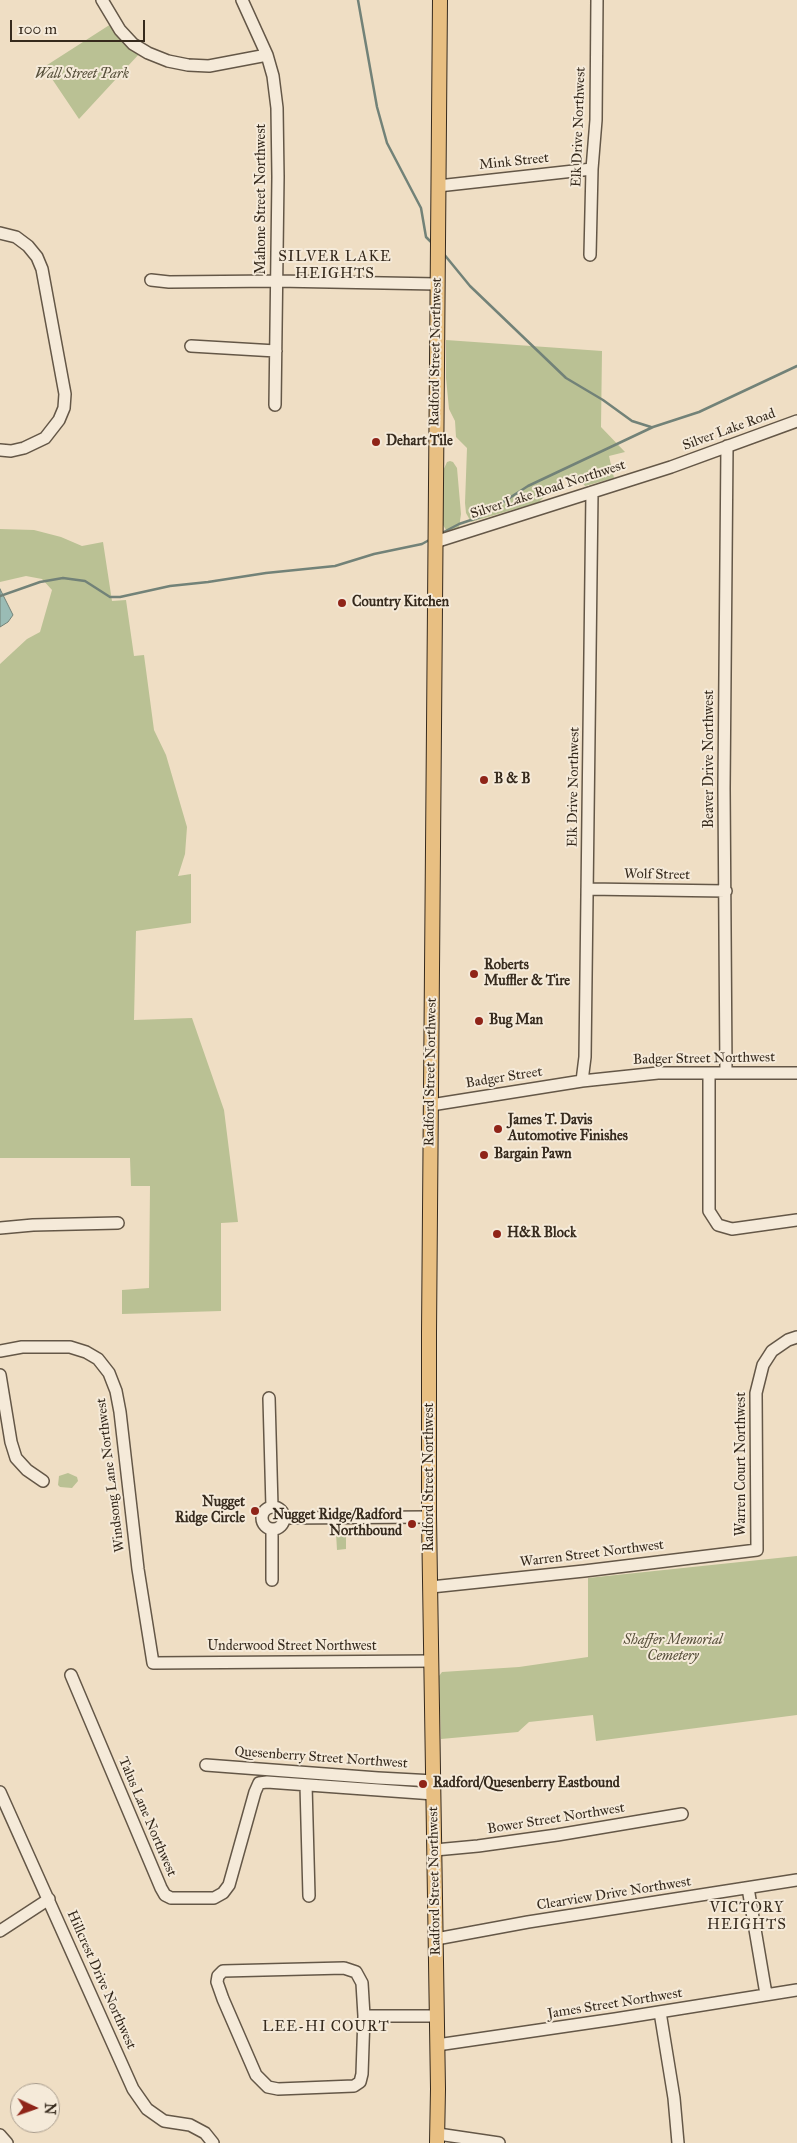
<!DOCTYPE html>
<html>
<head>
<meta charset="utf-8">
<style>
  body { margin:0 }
  #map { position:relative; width:797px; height:2143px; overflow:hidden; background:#efdec4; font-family:"IM FELL Great Primer",serif }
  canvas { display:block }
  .north { position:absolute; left:10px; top:2083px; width:50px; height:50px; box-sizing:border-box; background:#f5ead9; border:1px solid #a99d8e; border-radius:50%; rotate:93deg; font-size:14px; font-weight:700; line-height:20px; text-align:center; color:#362a1d }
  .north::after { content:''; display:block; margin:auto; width:18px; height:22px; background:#8f2418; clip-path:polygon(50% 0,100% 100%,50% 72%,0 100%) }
  .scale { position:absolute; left:10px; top:20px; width:135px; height:22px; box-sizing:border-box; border:2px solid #362a1d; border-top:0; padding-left:6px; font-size:15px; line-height:18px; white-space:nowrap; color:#362a1d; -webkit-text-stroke:4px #f5ead9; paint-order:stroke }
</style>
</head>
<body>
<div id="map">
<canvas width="797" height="2143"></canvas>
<div class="north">N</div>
<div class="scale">100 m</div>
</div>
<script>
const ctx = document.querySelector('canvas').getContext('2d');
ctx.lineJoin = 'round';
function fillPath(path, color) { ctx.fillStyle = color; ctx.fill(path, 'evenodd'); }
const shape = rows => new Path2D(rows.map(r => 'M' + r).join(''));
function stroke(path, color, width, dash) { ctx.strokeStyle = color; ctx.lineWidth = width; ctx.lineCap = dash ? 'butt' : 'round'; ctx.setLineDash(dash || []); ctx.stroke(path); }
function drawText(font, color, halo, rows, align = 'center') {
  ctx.font = font + ' "IM FELL Great Primer",serif'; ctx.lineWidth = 4; ctx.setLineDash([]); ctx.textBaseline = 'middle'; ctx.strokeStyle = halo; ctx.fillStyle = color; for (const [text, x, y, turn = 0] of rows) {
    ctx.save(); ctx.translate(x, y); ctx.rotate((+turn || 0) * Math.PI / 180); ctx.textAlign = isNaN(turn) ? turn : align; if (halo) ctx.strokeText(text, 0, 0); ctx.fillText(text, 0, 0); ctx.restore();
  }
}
const green = shape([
  [111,24,140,53,79,119,44,67],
  [446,340,602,351,601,427,625,452,609,456,614,478,585,486,580,479,573,476,564,477,539,502,471,522,466,513,465,503,467,448,456,437,455,421,449,409,446,378],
  [450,461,453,462,457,468,461,514,459,528,448,533,443,525,443,471,447,462],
  [0,529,34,530,61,537,82,546,103,542,112,601,126,600,134,656,144,655,154,730,166,755,187,827,185,854,178,876,191,874,191,923,136,931,134,1020,192,1018,224,1110,238,1222,221,1223,221,1311,122,1314,122,1290,149,1288,150,1186,131,1186,130,1158,0,1158,0,664,27,639,40,632,52,590,42,579,26,576,0,582],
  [68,1473,77,1477,78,1481,72,1488,60,1487,58,1485,59,1476],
  [346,1532,346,1549,337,1550,336,1533],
  [797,1556,797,1715,596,1741,593,1715,529,1722,518,1732,441,1739,439,1676,442,1672,519,1667,588,1657,588,1578]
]);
const water = shape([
  [0,589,13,615,8,622,0,627,0,589]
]);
const stream = shape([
  [358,0,377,107,387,143,421,208,426,237,434,245],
  [443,253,470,286,566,378,603,400,632,421,651,427],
  [440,534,459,524,480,517,528,486,653,427,699,412,797,366],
  [0,596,40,582,63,578,85,581,110,597,120,597,170,586,208,582,266,573,335,566,374,554,422,544,431,539]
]);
const minor = shape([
  [102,0,120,30,133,44,148,53,168,61,188,65,209,66,267,55],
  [242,0,267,55,273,76,277,108,278,177,275,405],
  [438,186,592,169],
  [0,233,16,237,28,246,37,257,42,269,65,394,64,408,59,420,45,438,24,448,11,451,0,450],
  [590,255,592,169,596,120,597,0],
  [151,280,169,282,277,281,437,284],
  [191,346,276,351],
  [435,542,671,467,797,421],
  [587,889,726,891],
  [726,1072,724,788,727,446],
  [709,1073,709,1211,718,1225,732,1229,797,1220],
  [582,1081,585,1057,592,492],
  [431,1105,582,1081,658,1073,797,1073],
  [0,1228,33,1225,118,1223],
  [0,1351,22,1347,70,1347,86,1352,98,1359,109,1373,116,1391,120,1412,138,1569,153,1663,432,1661],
  [0,1375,11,1442,16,1458,27,1470,43,1481],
  [269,1398,272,1507],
  '262 1518a11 11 0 1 1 22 0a11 11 0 1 1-22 0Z',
  [284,1518,429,1517],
  [272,1529,272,1580],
  [431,1587,584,1571,757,1550,756,1393,763,1365,772,1351,788,1340,797,1337],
  [71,1675,161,1888,165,1895,171,1898,214,1898,223,1893,229,1885,255,1792,259,1783,267,1782,434,1794],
  [206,1765,378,1778,434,1781],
  [306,1785,309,1896],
  [0,1792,133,2089,147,2109,164,2121,190,2125,205,2133,213,2143],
  [435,1850,478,1846,557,1835,682,1814],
  [748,1888,766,1994],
  [0,1931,49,1899],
  [436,1939,528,1922,797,1880],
  [344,1968,356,1972,362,1983,364,2016,362,2074,360,2082,354,2086,278,2089,268,2087,256,2075,223,1999,217,1982,218,1976,223,1971,344,1968],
  [660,2012,674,2098,678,2143],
  [364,2016,436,2016],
  [437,2045,615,2019,797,1990],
  [438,2134,499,2143],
  [0,2135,7,2143]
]);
const major = shape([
  [437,2143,438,2089,429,1517,429,1332,440,0]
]);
const markers = [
  [376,442,5,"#8f2418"],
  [342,603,5,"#8f2418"],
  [484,780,5,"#8f2418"],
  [474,974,5,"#8f2418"],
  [479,1021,5,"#8f2418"],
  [498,1129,5,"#8f2418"],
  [484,1155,5,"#8f2418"],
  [497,1234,5,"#8f2418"],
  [255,1511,5,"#8f2418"],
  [412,1524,5,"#8f2418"],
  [423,1784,5,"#8f2418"]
];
const parkNames = [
  ["Wall Street Park",82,75],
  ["Shaffer Memorial",673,1641],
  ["Cemetery",673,1657]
];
const streetNames = [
  ["Elk Drive Northwest",579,127,-88],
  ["Mink Street",514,162,-6],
  ["Mahone Street Northwest",262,199,-90],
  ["Radford Street Northwest",436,352,-89],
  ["Silver Lake Road",729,430,-20],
  ["Silver Lake Road Northwest",548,490,-18],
  ["Beaver Drive Northwest",710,759,-90],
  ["Elk Drive Northwest",574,787,-89],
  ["Wolf Street",657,875,1],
  ["Badger Street Northwest",704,1059,-1],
  ["Radford Street Northwest",431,1072,-89],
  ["Badger Street",504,1078,-9],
  ["Warren Court Northwest",742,1464,-90],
  ["Windsong Lane Northwest",111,1475,-97],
  ["Radford Street Northwest",430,1477,-90],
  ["Warren Street Northwest",592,1554,-7],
  ["Underwood Street Northwest",292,1647],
  ["Quesenberry Street Northwest",321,1758,4],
  ["Talus Lane Northwest",147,1817,67],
  ["Bower Street Northwest",556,1819,-9],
  ["Radford Street Northwest",435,1881,-91],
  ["Clearview Drive Northwest",614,1894,-9],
  ["Hillcrest Drive Northwest",101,1980,66],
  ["James Street Northwest",615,2004,-9]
];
const poiNames = [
  ["Dehart Tile",386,442],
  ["Country Kitchen",352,603],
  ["B & B",494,780],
  ["Roberts",484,966],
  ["Muffler & Tire",484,982],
  ["Bug Man",489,1021],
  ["James T. Davis",508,1121],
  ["Automotive Finishes",508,1137],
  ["Bargain Pawn",494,1155],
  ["H&R Block",507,1234],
  ["Nugget",245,1503,"right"],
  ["Ridge Circle",245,1519,"right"],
  ["Nugget Ridge/Radford",402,1516,"right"],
  ["Northbound",402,1532,"right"],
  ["Radford/Quesenberry Eastbound",433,1784]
];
const neighbourhoodNames = [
  ["SILVER LAKE",335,257],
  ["HEIGHTS",335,274],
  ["VICTORY",747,1908],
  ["HEIGHTS",747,1925],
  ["LEE-HI COURT",326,2027]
];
fillPath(green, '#bac194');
fillPath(water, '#9abcb5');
stroke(water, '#728278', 1);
stroke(stream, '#728278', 2.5);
stroke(minor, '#645747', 14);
stroke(major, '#362a1d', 16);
stroke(minor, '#f5ead9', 11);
stroke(major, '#e8bf82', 14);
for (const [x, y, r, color] of markers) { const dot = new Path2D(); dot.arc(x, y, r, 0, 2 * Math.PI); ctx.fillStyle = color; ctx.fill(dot); stroke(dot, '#f5ead9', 2); }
drawText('italic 14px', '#57503b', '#f5ead9', parkNames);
drawText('14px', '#362a1d', '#f5ead9', streetNames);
drawText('bold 14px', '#362a1d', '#f5ead9', poiNames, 'left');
ctx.letterSpacing = '1px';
drawText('15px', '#362a1d', '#f5ead9', neighbourhoodNames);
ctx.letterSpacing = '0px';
</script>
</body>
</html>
